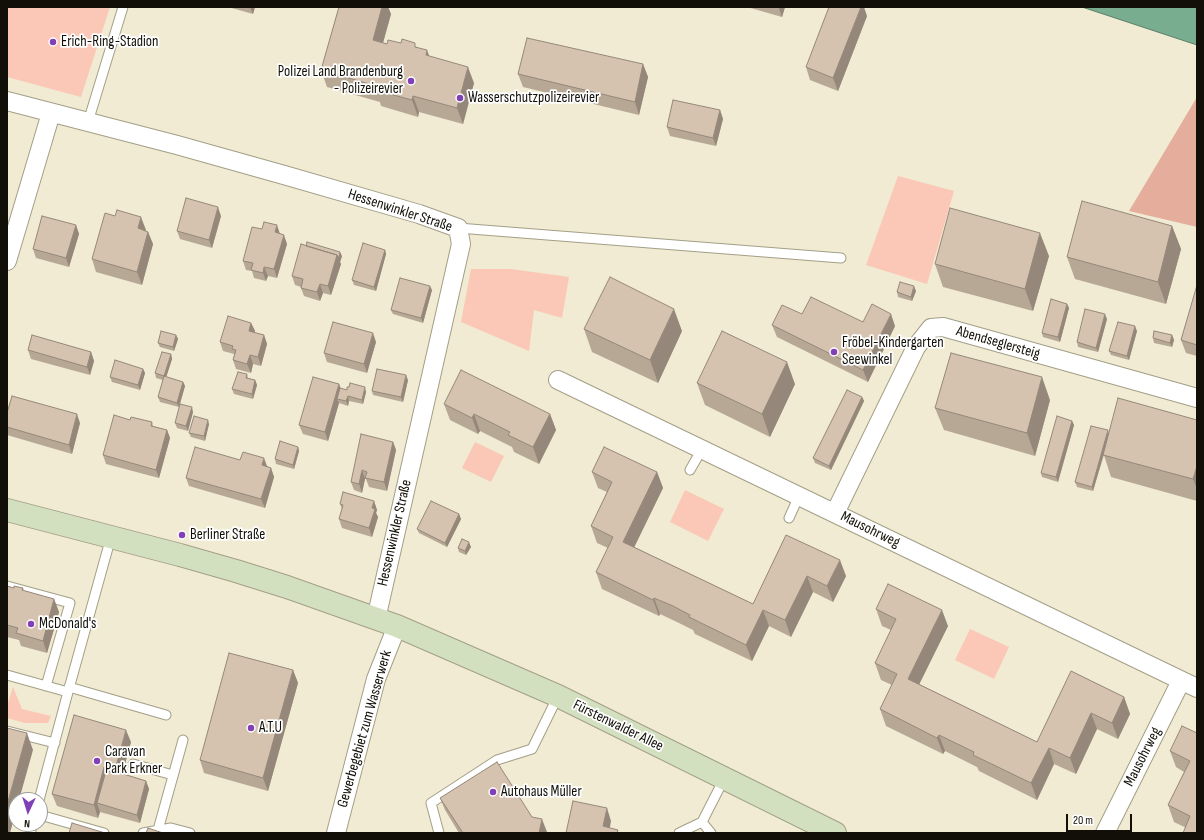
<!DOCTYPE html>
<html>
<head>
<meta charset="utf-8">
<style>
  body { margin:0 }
  #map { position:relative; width:1204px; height:840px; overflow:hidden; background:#f0ebd2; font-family:"Sofia Sans Condensed",sans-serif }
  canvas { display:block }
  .frame { position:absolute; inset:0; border:8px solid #110f07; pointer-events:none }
  .north { position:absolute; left:8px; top:792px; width:40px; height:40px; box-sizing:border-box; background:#fff; border:1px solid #a09f9c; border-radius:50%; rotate:184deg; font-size:11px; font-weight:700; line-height:16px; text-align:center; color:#110f07 }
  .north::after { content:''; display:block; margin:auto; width:14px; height:18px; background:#8140b5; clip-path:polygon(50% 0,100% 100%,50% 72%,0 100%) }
  .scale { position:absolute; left:1066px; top:814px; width:66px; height:18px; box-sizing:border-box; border:2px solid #110f07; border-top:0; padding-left:5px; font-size:12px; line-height:14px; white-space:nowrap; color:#110f07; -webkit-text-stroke:3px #fff; paint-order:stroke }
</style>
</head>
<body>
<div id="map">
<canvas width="1204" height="840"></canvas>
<div class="frame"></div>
<div class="north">N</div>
<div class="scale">20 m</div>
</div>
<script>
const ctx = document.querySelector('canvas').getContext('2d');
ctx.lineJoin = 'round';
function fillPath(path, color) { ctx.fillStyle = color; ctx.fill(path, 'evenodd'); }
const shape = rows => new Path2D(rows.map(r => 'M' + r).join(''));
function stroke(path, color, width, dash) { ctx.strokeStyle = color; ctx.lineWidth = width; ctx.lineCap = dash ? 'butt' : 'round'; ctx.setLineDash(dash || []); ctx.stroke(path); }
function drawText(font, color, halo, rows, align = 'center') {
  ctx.font = font + ' "Sofia Sans Condensed",sans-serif'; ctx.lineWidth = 3.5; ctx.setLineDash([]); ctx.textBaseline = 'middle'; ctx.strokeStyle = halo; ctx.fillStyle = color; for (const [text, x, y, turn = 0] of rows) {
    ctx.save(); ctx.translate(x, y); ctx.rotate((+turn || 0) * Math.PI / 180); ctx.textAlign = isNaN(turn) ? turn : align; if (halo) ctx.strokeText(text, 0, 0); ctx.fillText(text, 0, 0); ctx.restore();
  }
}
const green = shape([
  [7,7,110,7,81,97,7,77],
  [898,176,954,191,927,284,866,265],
  [471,269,511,269,569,277,562,318,534,310,529,351,461,322],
  [475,442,504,456,491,482,462,468],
  [685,490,724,509,708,541,670,522],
  [970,629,1009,647,994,679,955,660],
  [13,687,22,709,51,716,48,723,25,723,7,718,7,706]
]);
const forest = shape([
  [1197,97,1197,227,1129,211,1138,196]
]);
const water = shape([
  [1082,7,1197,7,1197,45,1082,7]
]);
const service = shape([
  [88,122,123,7],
  [458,228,841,258],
  [690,470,702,449],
  [789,518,799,496],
  [7,586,70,603,46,686],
  [7,675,68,692],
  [69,687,166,715],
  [7,731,55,743],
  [133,764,173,775],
  [39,800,68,692,111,537],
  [40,815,104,833],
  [158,830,183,740],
  [30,833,33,824],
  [143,833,171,828,190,833],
  [439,833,431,803,497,760,532,749,558,696],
  [679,833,702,822],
  [711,833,702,822,724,779]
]);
const minor = shape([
  [7,101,177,145,284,175,419,214,458,228,461,244,376,619],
  [7,261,51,113],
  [558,380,1197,688],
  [835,513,916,347,931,328,943,327,1197,398],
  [336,833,376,679,397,626],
  [1105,833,1181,681]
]);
const secondary = shape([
  [7,510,180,555,236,571,287,587,397,626,558,696,835,833]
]);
const wall = shape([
  [228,7,255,7,253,14],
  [339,7,388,7,391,14,383,43,387,44,401,43,417,47,429,56,474,83,463,124,419,112,418,117,381,106,380,102,327,87,321,70],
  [747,7,785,7,782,17],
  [867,16,838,91,810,80,806,67],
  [643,64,648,77,639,115,523,87,518,74],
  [720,110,723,119,716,146,670,136,667,127],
  [221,216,212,248,180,239,177,231],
  [76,225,79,234,69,267,36,258,33,249],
  [1172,226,1181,249,1166,304,1075,279,1067,257],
  [146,230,145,231,148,232,153,244,142,285,96,272,92,259],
  [280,234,287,244,277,278,268,276,266,281,254,278,252,271,246,270,243,261],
  [385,250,386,254,376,291,354,285,352,280],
  [342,256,340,262,341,264,331,295,323,293,320,301,304,296,301,288,301,287,295,285,292,276],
  [1049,256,1033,311,943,287,935,264],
  [1197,285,1197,356,1186,353,1181,340],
  [432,290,423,323,393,314,391,310],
  [916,291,912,301,898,297,897,292],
  [1067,304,1069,308,1060,342,1043,337,1042,333],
  [802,314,895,326,868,382,777,337,772,325],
  [1107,319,1098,352,1078,347,1077,342],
  [251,323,255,331,254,333,264,335,267,344,261,366,253,364,251,373,236,369,233,360,234,355,234,354,223,351,220,342],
  [584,329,682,331,658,383,592,352],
  [1137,331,1129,360,1111,355,1109,351],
  [176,335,178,339,174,351,160,347,158,343],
  [1172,335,1174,340,1172,347,1154,343,1153,338],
  [376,342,367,373,327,362,324,353],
  [28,350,91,352,94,361,90,375,31,359],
  [171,354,172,359,166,377,183,382,185,386,179,407,160,402,158,397,163,380,156,378,155,373],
  [143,369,145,373,140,390,112,382,110,377],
  [247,374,248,378,255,380,257,385,253,399,234,394,232,389],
  [408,380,403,402,373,395,372,391],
  [697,383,795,384,770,437,705,405],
  [339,384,340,388,347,390,366,392,363,404,349,401,348,406,339,403,328,441,303,434,299,425],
  [862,397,864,401,831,470,815,463,813,458],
  [1050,400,1035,456,944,430,935,408],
  [444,404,550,414,556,430,539,464,514,452,512,447,480,431,478,434,450,420],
  [193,412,188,431,177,428,175,423],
  [7,413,80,423,72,454,7,435],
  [130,420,152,422,153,426,167,430,170,438,159,478,106,464,103,455],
  [1197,420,1197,501,1111,477,1104,455,1093,491,1077,487,1075,482,1109,433],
  [1072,421,1074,425,1058,482,1042,477,1041,473],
  [209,424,205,441,191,437,189,433],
  [393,442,396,450,387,491,369,487,366,479,365,479,362,493,354,490,351,482],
  [298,447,299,451,294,469,276,464,275,459],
  [240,460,267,466,271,468,274,477,265,508,189,486,186,478],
  [592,472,657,472,663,488,634,547,753,604,786,535,846,576,833,602,813,592,791,637,769,626,752,661,695,634,693,630,679,623,660,614,659,616,602,589,596,572,608,548,597,543,591,526,607,492,598,488],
  [374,501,377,510,376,513,378,517,372,537,342,528,339,519,342,509,340,504],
  [459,514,461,519,447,547,419,533,417,529],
  [471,547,466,555,459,552,458,548],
  [7,586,14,588,23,588,24,591,54,599,59,612,47,653,21,646,19,640,7,637],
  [876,609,948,626,919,684,1037,742,1071,671,1124,697,1130,714,1118,739,1097,729,1076,774,1054,764,1037,800,979,771,977,767,945,751,943,754,886,726,880,709,892,685,881,680,875,663,891,630,882,626],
  [293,670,298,683,268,791,204,773,200,760],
  [1197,733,1197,833,1174,822,1168,805,1184,772,1176,767,1170,751],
  [131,742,122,774,146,781,149,789,140,823,100,812,98,818,57,806,52,794],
  [440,798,532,817,547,832,547,833,459,833,445,810]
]);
const shadedWall = shape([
  [250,7,255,7,253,14],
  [382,7,388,7,391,14,379,57,373,40],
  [780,7,785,7,782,17,779,8],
  [861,7,864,7,867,16,838,91,833,78],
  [427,50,433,66,426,55],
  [643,64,648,77,639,115,635,102],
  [468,67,474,83,463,124,457,108],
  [413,96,419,112,418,117,412,100],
  [720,110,723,119,716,146,713,138],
  [218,207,221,216,212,248,209,240],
  [141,217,146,230,142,241,138,228],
  [76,225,79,234,69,267,66,258],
  [277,225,280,234,275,232],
  [1172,226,1181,249,1166,304,1158,282],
  [148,232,153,244,142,285,137,272],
  [1040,233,1049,256,1033,311,1025,289],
  [284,235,287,244,277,278,274,269],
  [385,250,386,254,376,291,374,287],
  [340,252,342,256,340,262,341,264,331,295,328,286,337,255],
  [264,267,268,276,266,281,263,273],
  [320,284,323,293,320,301,317,292],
  [430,286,432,290,423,323,421,318],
  [914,286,916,291,912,301,911,297],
  [1067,304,1069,308,1060,342,1058,337],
  [674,309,682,331,658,383,650,360],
  [891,314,895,326,868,382,863,370],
  [1105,314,1107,319,1098,352,1096,348],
  [251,323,255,331,252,340,249,331],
  [1135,326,1137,331,1129,360,1127,356],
  [373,333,376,342,367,373,364,364],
  [176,335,178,339,174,351,173,347],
  [264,335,267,344,261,366,258,357],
  [1172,335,1174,340,1172,347,1170,343],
  [91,352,94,361,90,375,87,367],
  [171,354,172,359,165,381,164,376],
  [250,355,253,364,251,373,247,364],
  [787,362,795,384,770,437,762,414],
  [143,369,145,373,140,390,138,385],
  [406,375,408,380,403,402,401,397],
  [1042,377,1050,400,1035,456,1027,433],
  [255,380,257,385,253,399,252,394],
  [183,382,185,386,179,407,177,403],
  [339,384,342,392,337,399,339,403,328,441,325,432],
  [365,387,366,392,363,404,362,400],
  [348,396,349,401,348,406,346,401],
  [862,397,864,401,831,470,829,466],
  [192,407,193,412,188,431,186,426],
  [77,414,80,423,72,454,69,445],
  [474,414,480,431,478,434,472,418],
  [550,414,556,430,539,464,533,447],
  [208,420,209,424,205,441,204,436],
  [1072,421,1074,425,1058,482,1056,477],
  [167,430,170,438,159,478,156,470],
  [1108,430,1109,435,1093,491,1092,487],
  [393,442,396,450,387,491,384,482],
  [298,447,299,451,294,469,293,465],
  [264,458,267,466,265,474,262,465],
  [1197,466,1197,489,1193,479],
  [271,468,274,477,265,508,261,499],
  [362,470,365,479,362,493,359,484],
  [657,472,663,488,629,558,623,542],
  [374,501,377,510,376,513,378,517,372,537,369,528,372,508],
  [459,514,461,519,447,547,445,543],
  [469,542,471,547,466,555,465,551],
  [840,560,846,576,833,602,827,586],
  [807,576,813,592,791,637,785,620],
  [654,598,660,614,659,616,653,600],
  [54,599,59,612,47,653,43,641],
  [763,610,769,626,752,661,746,645],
  [942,610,948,626,914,695,908,679],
  [293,670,298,683,268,791,263,778],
  [1124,697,1130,714,1118,739,1112,723],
  [1091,713,1097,729,1076,774,1070,758],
  [126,730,131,742,120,783,115,770],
  [27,733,33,750,19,800,16,800,16,811,10,833,7,833,7,805],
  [939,735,945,751,943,754,937,738],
  [1049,748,1054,764,1037,800,1031,783],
  [104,767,109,780,97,803,100,812,98,818,94,805],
  [146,781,149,789,140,823,137,815],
  [607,808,611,821,609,833,603,826],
  [542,819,547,832,547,833,539,833]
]);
const building = shape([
  [339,7,382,7,373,40,387,44,388,40,401,43,402,39,415,43,415,47,427,50,426,55,468,67,457,108,413,96,412,100,375,90,376,86,321,70,339,7],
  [829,7,861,7,833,78,806,67,829,7],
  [527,38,643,64,635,102,518,74,527,38],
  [673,100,720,110,713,138,667,127,673,100],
  [186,198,218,207,209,240,177,231,186,198],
  [1082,201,1172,226,1158,282,1067,257,1082,201],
  [950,208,1040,233,1025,289,935,264,950,208],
  [117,210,141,217,138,228,148,232,137,272,92,259,105,213,115,216,117,210],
  [42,216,76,225,66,258,33,249,42,216],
  [264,222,277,225,275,232,284,235,274,269,264,267,263,273,251,270,253,263,243,261,252,227,262,229,264,222],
  [307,242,340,252,339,258,337,255,306,246,307,242],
  [363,243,385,250,374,287,352,280,363,243],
  [301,244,337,255,328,286,320,284,317,292,301,288,303,279,292,276,301,244],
  [610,277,674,309,650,360,584,329,610,277],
  [400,278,430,286,421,318,391,310,400,278],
  [900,282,914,286,911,297,897,292,900,282],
  [1197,285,1197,345,1181,340,1197,285],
  [811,297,863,322,872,304,891,314,863,370,772,325,782,305,802,314,811,297],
  [1051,299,1067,304,1058,337,1042,333,1051,299],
  [1085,309,1105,314,1096,348,1077,342,1085,309],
  [228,316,251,323,249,331,264,335,258,357,250,355,247,364,233,360,236,350,232,349,233,346,220,342,228,316],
  [333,322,373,333,364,364,324,353,333,322],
  [1118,322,1135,326,1127,356,1109,351,1118,322],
  [161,331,176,335,173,347,158,343,161,331],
  [722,331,787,362,762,414,697,383,722,331],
  [1154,331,1172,335,1170,343,1153,338,1154,331],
  [32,335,91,352,87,367,28,350,32,335],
  [162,352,171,354,164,376,155,373,162,352],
  [951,353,1042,377,1027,433,935,408,951,353],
  [115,360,143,369,138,385,110,377,115,360],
  [377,369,406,375,401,397,372,391,377,369],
  [461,370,550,414,533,447,508,435,510,432,474,414,472,418,444,404,461,370],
  [238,372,247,374,246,378,255,380,252,394,232,389,238,372],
  [164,376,183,382,177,403,158,397,164,376],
  [313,377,339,384,325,432,299,425,313,377],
  [350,383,365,387,362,400,348,396,346,401,337,399,340,388,347,390,347,387,349,387,350,383],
  [847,390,862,397,829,466,813,458,847,390],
  [12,396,77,414,69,445,7,427,7,413,12,396],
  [1118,398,1197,420,1197,466,1193,479,1103,455,1118,398],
  [180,404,192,407,186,426,175,423,180,404],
  [114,415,130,420,131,417,152,422,151,426,167,430,156,470,103,455,114,415],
  [194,416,208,420,204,436,189,433,194,416],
  [1057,416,1072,421,1056,477,1041,473,1057,416],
  [1091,426,1108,430,1092,487,1075,482,1091,426],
  [361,434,393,442,384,482,365,478,367,472,362,470,359,484,351,482,361,434],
  [280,441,298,447,293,465,275,459,280,441],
  [195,447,240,460,243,452,264,458,262,465,271,468,261,499,186,478,195,447],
  [604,447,657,472,623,542,753,604,786,535,840,560,827,586,807,576,785,620,763,610,746,645,689,617,690,615,673,606,654,598,653,600,596,572,613,537,591,526,612,482,592,472,604,447],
  [343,492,374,501,372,508,375,509,369,528,339,519,343,505,340,504,343,492],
  [431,501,459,514,445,543,417,529,431,501],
  [462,539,469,542,465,551,458,548,462,539],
  [888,584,942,610,908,679,1037,742,1071,671,1124,697,1112,723,1091,713,1070,758,1049,748,1031,783,973,755,974,752,939,735,937,738,880,709,897,674,875,663,896,619,876,609,888,584],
  [7,586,14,588,14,586,23,588,22,590,54,599,43,641,16,633,18,628,7,625,7,586],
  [229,653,293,670,263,778,200,760,229,653],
  [74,715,126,730,115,770,104,767,94,805,52,794,74,715],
  [1182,726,1197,733,1197,833,1183,833,1190,816,1168,805,1190,761,1170,751,1182,726],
  [7,728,27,733,7,805,7,728],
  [497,762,532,817,542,819,539,833,463,833,440,798,497,762],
  [106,771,117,774,117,772,146,781,137,815,97,803,106,771],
  [573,801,607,808,603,826,618,830,617,833,566,833,573,801],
  [72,823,105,833,69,833,72,823],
  [148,828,163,833,146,833,148,828]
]);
const markers = [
  [53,42,4,"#8140b5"],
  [411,81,4,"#8140b5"],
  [460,98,4,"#8140b5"],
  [834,352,4,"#8140b5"],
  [182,535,4,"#8140b5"],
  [31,624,4,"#8140b5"],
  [251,728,4,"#8140b5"],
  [97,761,4,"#8140b5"],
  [493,792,4,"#8140b5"]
];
const poiNames = [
  ["Erich-Ring-Stadion",61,42],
  ["Polizei Land Brandenburg",403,72,"right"],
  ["- Polizeirevier",403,89,"right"],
  ["Wasserschutzpolizeirevier",468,98],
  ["Fröbel-Kindergarten",842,343],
  ["Seewinkel",842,360],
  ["Berliner Straße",190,535],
  ["McDonald's",39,624],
  ["A.T.U",259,728],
  ["Caravan",105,752],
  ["Park Erkner",105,769],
  ["Autohaus Müller",501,792]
];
const streetNames = [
  ["Hessenwinkler Straße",400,211,18],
  ["Abendseglersteig",998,343,16],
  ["Mausohrweg",870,530,26],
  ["Hessenwinkler Straße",395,533,-77],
  ["Fürstenwalder Allee",618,726,26],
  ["Gewerbegebiet zum Wasserwerk",365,729,-74],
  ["Mausohrweg",1143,757,-63]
];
fillPath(green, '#fbc7b7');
fillPath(forest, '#e5ae9c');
fillPath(water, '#79ad90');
stroke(water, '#5a7e67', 1);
stroke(service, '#a39f87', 11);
stroke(minor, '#a39f87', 20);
stroke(secondary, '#a39f87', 24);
stroke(service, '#fff', 9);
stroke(minor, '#fff', 18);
stroke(secondary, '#d3e0c0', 22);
fillPath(wall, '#b7a896');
fillPath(shadedWall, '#95887a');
fillPath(building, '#d5c3af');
stroke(building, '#95887a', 1);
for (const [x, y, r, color] of markers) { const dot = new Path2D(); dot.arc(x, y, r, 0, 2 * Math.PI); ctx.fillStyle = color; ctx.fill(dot); stroke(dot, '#fff', 1.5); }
drawText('15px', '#110f07', '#fff', poiNames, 'left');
drawText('15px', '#110f07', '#fff', streetNames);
</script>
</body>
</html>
